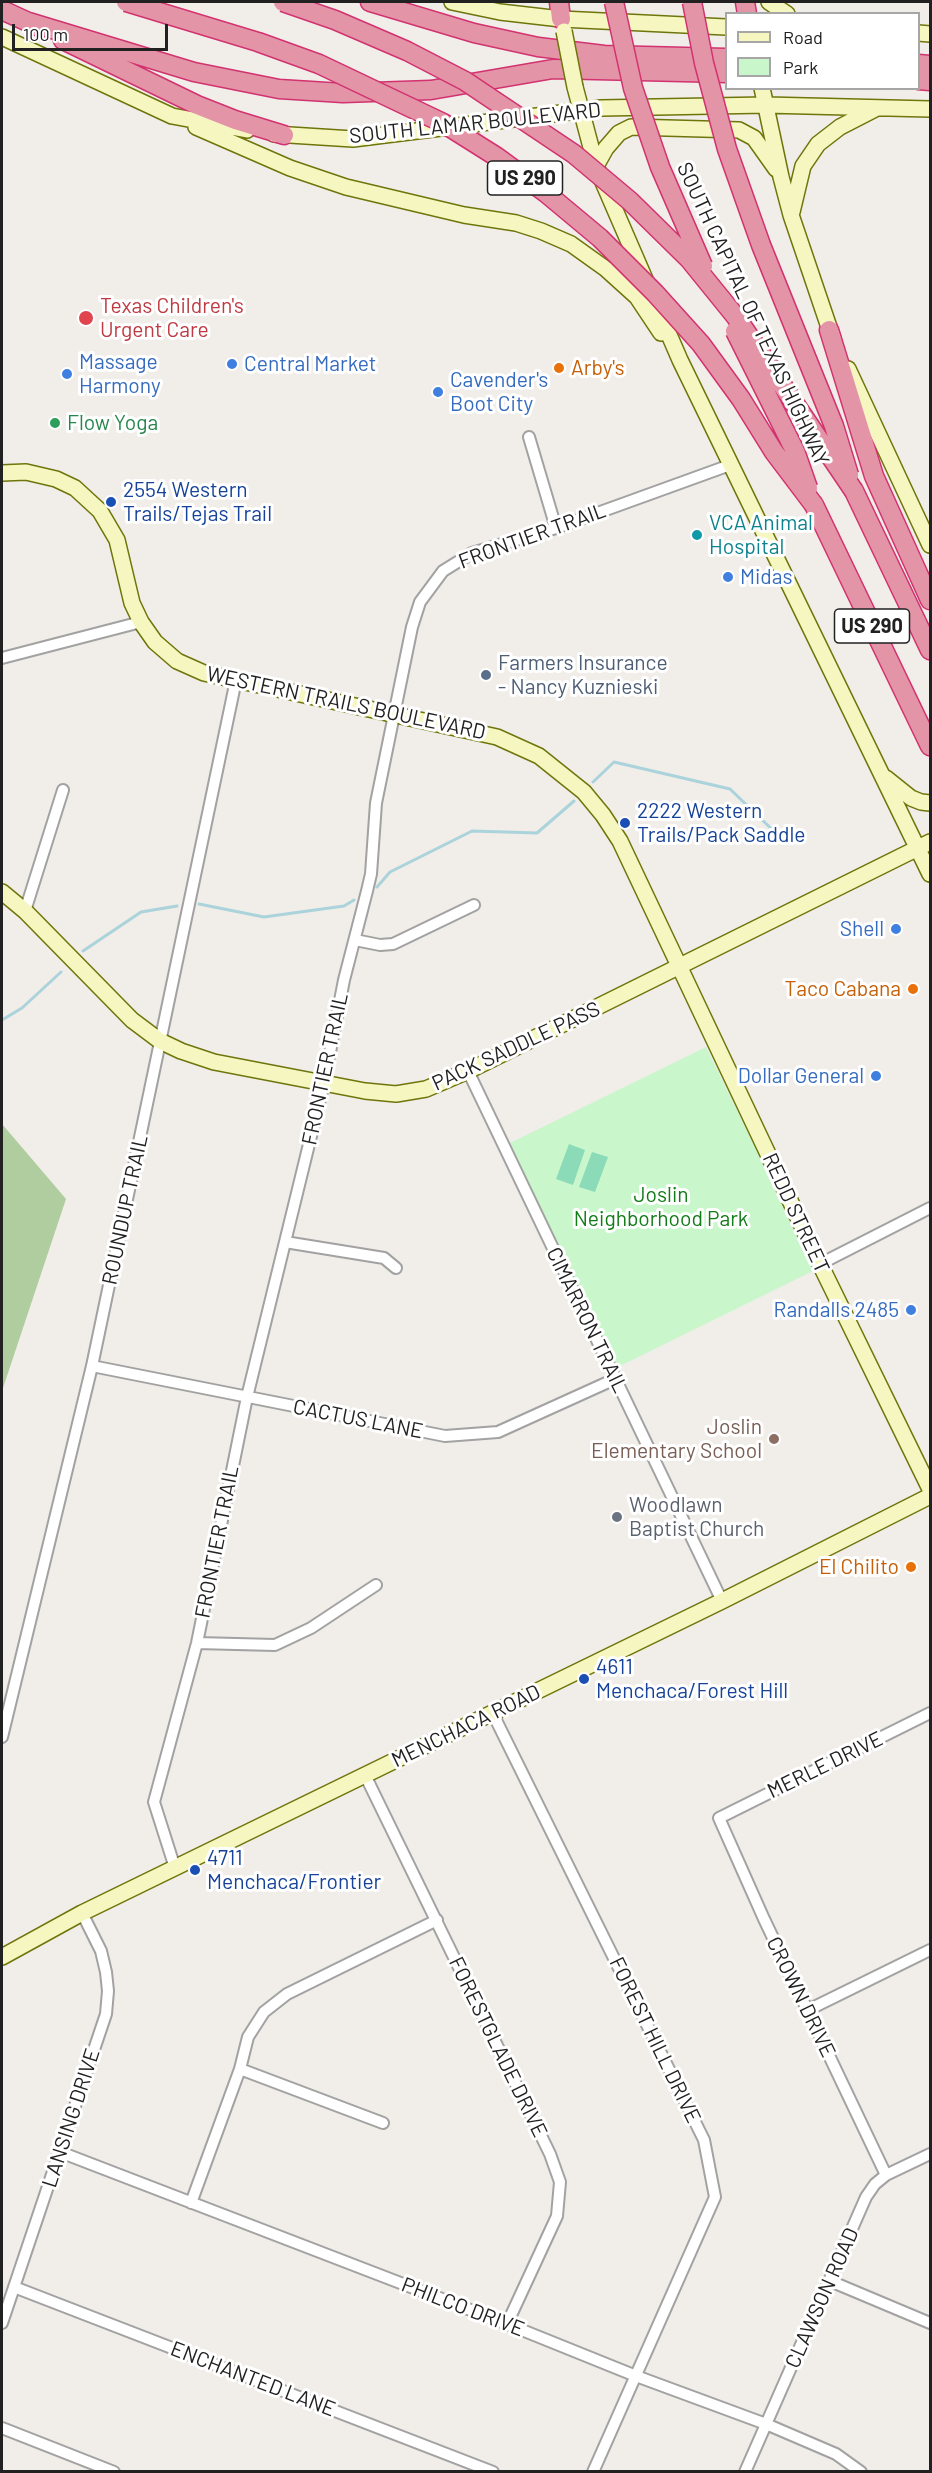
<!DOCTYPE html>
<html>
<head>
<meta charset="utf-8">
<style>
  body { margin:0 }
  #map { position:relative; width:932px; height:2473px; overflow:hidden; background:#f1ede8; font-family:Barlow,sans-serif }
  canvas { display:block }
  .frame { position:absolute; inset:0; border:3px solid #212121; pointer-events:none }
  .legend { position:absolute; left:725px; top:12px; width:195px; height:78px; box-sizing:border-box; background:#fff; border:2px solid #a6a6a6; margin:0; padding:8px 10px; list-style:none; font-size:18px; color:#212121 }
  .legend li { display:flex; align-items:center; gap:12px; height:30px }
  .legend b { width:30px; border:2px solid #a6a6a6 }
  .scale { position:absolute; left:12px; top:24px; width:156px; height:27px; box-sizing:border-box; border:3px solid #212121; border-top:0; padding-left:8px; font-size:18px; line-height:21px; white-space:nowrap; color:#212121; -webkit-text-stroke:4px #fff; paint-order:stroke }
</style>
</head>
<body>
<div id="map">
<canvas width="932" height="2473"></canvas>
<div class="frame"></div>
<ul class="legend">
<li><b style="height:8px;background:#f6f7c0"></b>Road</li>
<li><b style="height:16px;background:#c9f7cb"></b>Park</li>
</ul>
<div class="scale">100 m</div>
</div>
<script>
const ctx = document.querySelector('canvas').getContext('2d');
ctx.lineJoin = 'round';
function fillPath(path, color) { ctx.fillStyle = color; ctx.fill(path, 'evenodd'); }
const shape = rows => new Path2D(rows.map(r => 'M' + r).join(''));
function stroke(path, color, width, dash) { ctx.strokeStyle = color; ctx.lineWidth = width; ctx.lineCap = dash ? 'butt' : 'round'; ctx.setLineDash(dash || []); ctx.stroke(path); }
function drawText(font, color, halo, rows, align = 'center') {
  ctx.font = font + ' Barlow,sans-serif'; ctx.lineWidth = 6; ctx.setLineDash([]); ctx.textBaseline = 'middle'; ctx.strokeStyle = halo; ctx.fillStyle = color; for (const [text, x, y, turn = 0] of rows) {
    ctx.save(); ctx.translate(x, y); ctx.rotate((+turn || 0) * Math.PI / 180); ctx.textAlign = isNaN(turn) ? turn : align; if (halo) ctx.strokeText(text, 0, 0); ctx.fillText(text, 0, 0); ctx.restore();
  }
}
const forest = shape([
  [2,1124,66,1199,2,1391]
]);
const park = shape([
  [706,1047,815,1270,616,1368,508,1144]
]);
const pitch = shape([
  [569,1144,585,1150,573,1185,556,1179],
  [592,1152,608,1157,595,1192,579,1187]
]);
const stream = shape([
  [593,782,614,762,730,789,781,838],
  [377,887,390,872,472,831,537,833,574,801],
  [199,904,264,917,344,906,354,900],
  [83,951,141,912,177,906],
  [2,1020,22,1008,61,972]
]);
const street = shape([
  [529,437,556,528],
  [2,658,141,622],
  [25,911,63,790],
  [355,940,380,945,393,944,474,905],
  [468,1071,722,1601],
  [285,1242,384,1258,396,1268],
  [820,1264,930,1208],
  [92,1366,445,1436,498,1432,615,1379],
  [197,1643,275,1645,311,1628,376,1585],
  [492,1712,704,2140,715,2197,593,2472],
  [2,1737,92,1366,236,680],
  [365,1775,550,2154,560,2182,557,2216,507,2324],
  [175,1868,154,1802,197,1643,247,1397,324,1083,344,980,367,891,371,874,376,803,412,627,420,602,443,571,472,553,556,528,730,465],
  [808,2010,930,1950],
  [240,2069,383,2123],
  [60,2152,507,2324,636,2376,766,2424,836,2454,861,2472],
  [886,2175,764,1919,719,1818,930,1713],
  [191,2203,240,2069,248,2037,264,2012,287,1994,437,1920],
  [830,2281,930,2323],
  [14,2287,493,2472],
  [2,2323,106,2014,108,1991,106,1972,101,1951,82,1913],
  [2,2428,114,2472],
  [745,2472,866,2197,875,2184,886,2175,930,2154]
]);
const secondary = shape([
  [452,2,500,12,561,19,726,27],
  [769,2,787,14],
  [918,33,930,34],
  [2,37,172,116,247,130],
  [575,87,596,166,680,360,930,874],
  [762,88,781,177,791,215,833,339],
  [196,127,290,168,346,187,464,215,516,223,541,231,571,244,606,269,637,297,661,333],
  [274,134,353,139,601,108,766,105,930,109],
  [596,166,606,148,619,133,631,127,739,130,754,138,776,169],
  [792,212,803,166,818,144,840,127,875,109],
  [848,369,930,545],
  [2,473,26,472,56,479,75,488,100,511,117,540,132,603,141,622,155,642,177,661,204,673,497,737,539,756,584,792,603,815,620,841,820,1264,930,1489],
  [886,778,911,798,921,802,930,803],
  [2,892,25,911,132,1020,160,1041,181,1051,214,1062,365,1091,396,1094,426,1089,468,1071,930,842],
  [2,1957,82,1913,722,1601,930,1496]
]);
const highway = shape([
  [370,2,474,33,538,47,604,55,726,58],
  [559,2,561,19],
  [745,2,747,14],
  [2,10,39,27],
  [29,22,194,72,279,89,343,93,431,90,553,69,726,73],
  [63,40,197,105,235,120,284,135],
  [918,64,930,65],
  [918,80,930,81],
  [829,330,874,476,930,600],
  [854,491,930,650],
  [814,505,930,746]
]);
const secondaryBridge = shape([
  [564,31,575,87]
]);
const highwayBridge = shape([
  [126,2,258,42,319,64,443,123,497,157,546,193,600,238,655,293,701,344,741,399,774,452,814,505],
  [283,2,335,20,407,51,465,81,574,154,630,201,689,259,736,317,854,491],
  [614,2,633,88,660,167,703,266],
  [692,2,704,63,727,149,761,245,834,426,849,475],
  [735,331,795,451,808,488]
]);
const markers = [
  [86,318,8,"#e0444e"],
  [232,364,6,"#3f7fe0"],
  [559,368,6,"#e8710a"],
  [67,374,6,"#3f7fe0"],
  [438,392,6,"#3f7fe0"],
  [55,423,6,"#2e9e5b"],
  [111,502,6,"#1a4fb4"],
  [697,535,6,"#0f9aa8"],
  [728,577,6,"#3f7fe0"],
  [486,675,6,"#5c6f8a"],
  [625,823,6,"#1a4fb4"],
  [896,929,6,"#3f7fe0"],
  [913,989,6,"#e8710a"],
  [876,1076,6,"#3f7fe0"],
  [911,1310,6,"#3f7fe0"],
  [774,1439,6,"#8d6e63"],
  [617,1517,6,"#6b7280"],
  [911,1567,6,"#e8710a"],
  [584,1679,6,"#1a4fb4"],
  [195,1870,6,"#1a4fb4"]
];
const shields = [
  [525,178,75],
  [872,626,75]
];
const shieldNames = [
  ["US 290",525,178],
  ["US 290",872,626]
];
const streetNames = [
  ["SOUTH LAMAR BOULEVARD",475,123,-6],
  ["SOUTH CAPITAL OF TEXAS HIGHWAY",753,314,65],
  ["FRONTIER TRAIL",532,536,-20],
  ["WESTERN TRAILS BOULEVARD",346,703,12],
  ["PACK SADDLE PASS",516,1046,-25],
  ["FRONTIER TRAIL",325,1069,-78],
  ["ROUNDUP TRAIL",125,1210,-78],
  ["REDD STREET",796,1213,65],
  ["CIMARRON TRAIL",587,1320,64],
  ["CACTUS LANE",358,1419,11],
  ["FRONTIER TRAIL",217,1542,-79],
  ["MENCHACA ROAD",466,1726,-26],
  ["MERLE DRIVE",825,1765,-26],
  ["CROWN DRIVE",801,1997,64],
  ["FOREST HILL DRIVE",655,2040,64],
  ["FORESTGLADE DRIVE",498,2047,64],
  ["LANSING DRIVE",71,2118,-72],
  ["CLAWSON ROAD",822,2298,-66],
  ["PHILCO DRIVE",463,2307,21],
  ["ENCHANTED LANE",253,2379,21]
];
const healthNames = [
  ["Texas Children's",100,306],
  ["Urgent Care",100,330]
];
const shopNames = [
  ["Massage",79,362],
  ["Harmony",79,386],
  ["Central Market",244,364],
  ["Cavender's",450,380],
  ["Boot City",450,404],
  ["Midas",740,577],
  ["Shell",884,929,"right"],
  ["Dollar General",864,1076,"right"],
  ["Randalls 2485",899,1310,"right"]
];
const foodNames = [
  ["Arby's",571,368,"left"],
  ["Taco Cabana",901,989],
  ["El Chilito",899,1567]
];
const leisureNames = [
  ["Flow Yoga",67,423]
];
const transitNames = [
  ["2554 Western",123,490],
  ["Trails/Tejas Trail",123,514],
  ["2222 Western",637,811],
  ["Trails/Pack Saddle",637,835],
  ["4611",596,1667],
  ["Menchaca/Forest Hill",596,1691],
  ["4711",207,1858],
  ["Menchaca/Frontier",207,1882]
];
const cultureNames = [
  ["VCA Animal",709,523],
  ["Hospital",709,547]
];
const serviceNames = [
  ["Farmers Insurance",498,663],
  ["- Nancy Kuznieski",498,687]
];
const parkNames = [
  ["Joslin",661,1195],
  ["Neighborhood Park",661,1219]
];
const educationNames = [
  ["Joslin",762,1427],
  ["Elementary School",762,1451]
];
const worshipNames = [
  ["Woodlawn",629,1505],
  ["Baptist Church",629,1529]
];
fillPath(forest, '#afcd9f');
fillPath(park, '#c9f7cb');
fillPath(pitch, '#8bdbb9');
stroke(stream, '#abd3db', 3);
stroke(street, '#a2a2a2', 14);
stroke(secondary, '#6e750b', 18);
stroke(highway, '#d23270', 21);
stroke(street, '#fff', 10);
stroke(secondary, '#f6f7c0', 15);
stroke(highway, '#e395a7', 18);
stroke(secondaryBridge, '#6e750b', 18, []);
stroke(highwayBridge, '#d23270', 21, []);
stroke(secondaryBridge, '#f6f7c0', 15);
stroke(highwayBridge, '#e395a7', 18);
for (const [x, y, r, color] of markers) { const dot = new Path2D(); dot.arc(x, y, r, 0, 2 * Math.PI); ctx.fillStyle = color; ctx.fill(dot); stroke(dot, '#fff', 2); }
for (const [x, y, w] of shields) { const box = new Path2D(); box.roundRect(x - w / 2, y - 17, w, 34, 4.5); ctx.fillStyle = '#fff'; ctx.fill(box); stroke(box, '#212121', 1.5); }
drawText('bold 20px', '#212121', null, shieldNames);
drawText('21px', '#212121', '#fff', streetNames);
drawText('21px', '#be3a42', '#fff', healthNames, 'left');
drawText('21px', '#366cbe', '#fff', shopNames, 'left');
drawText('21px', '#c56008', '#fff', foodNames, 'right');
drawText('21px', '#27864d', '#fff', leisureNames, 'left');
drawText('21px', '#164399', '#fff', transitNames, 'left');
drawText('21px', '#0d838f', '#fff', cultureNames, 'left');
drawText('21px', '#4e5e75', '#fff', serviceNames, 'left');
drawText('21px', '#127c17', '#fff', parkNames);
drawText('21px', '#785e54', '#fff', educationNames, 'right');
drawText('21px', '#5b616d', '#fff', worshipNames, 'left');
</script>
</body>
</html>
